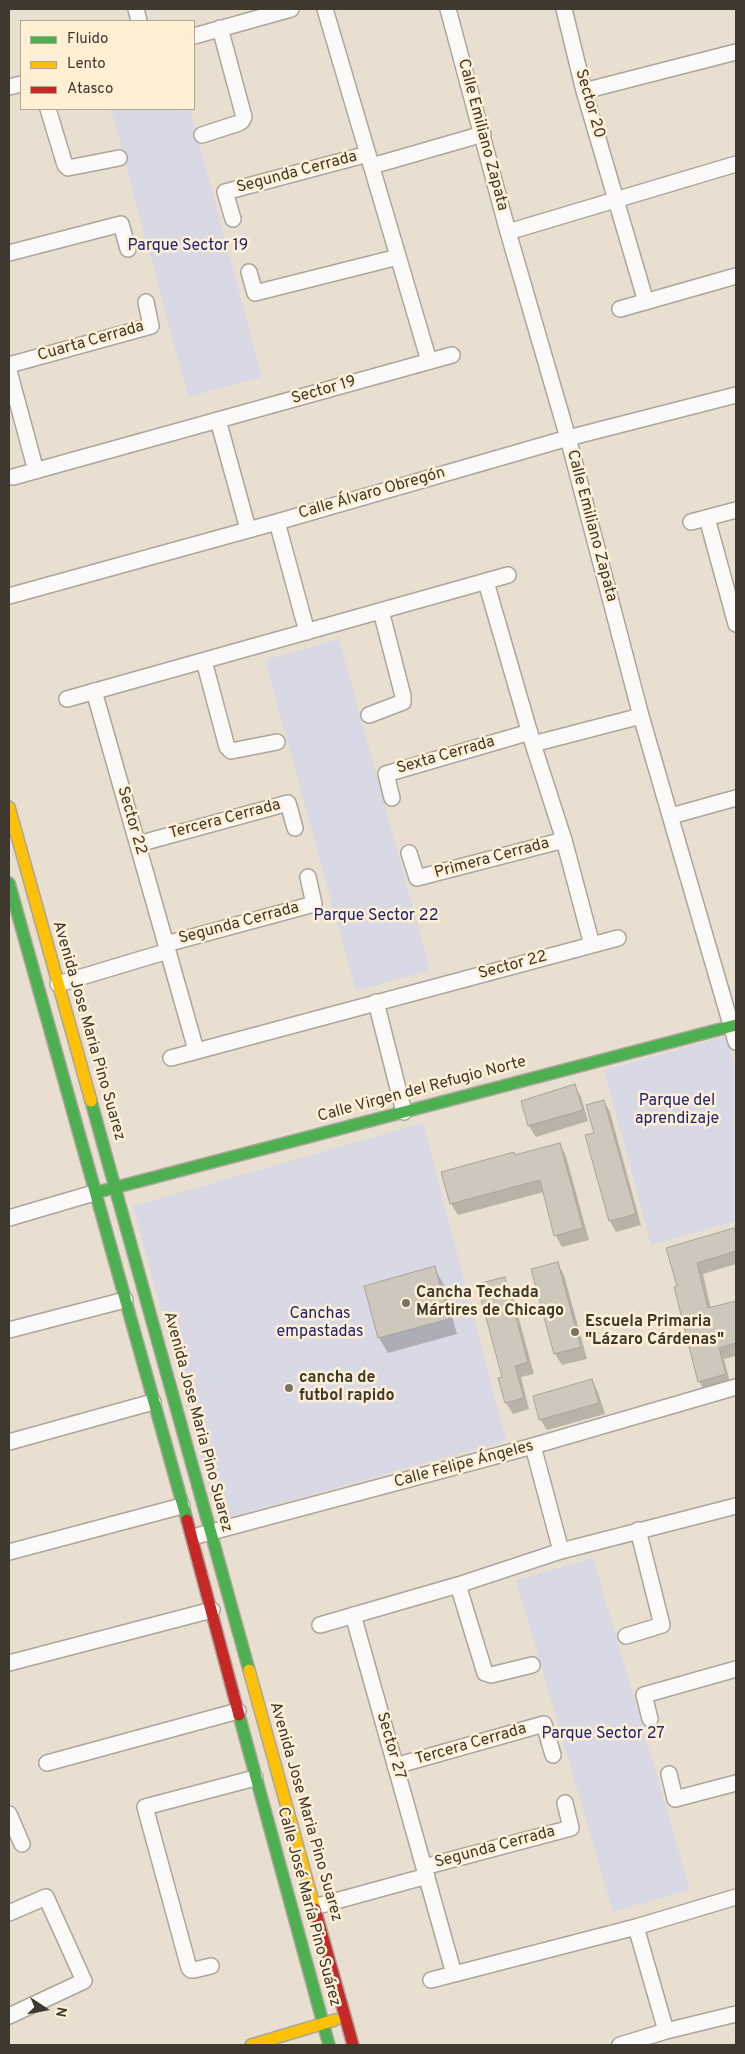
<!DOCTYPE html>
<html>
<head>
<meta charset="utf-8">
<style>
  body { margin:0 }
  #map { position:relative; width:745px; height:2054px; overflow:hidden; background:#e8dfd1; font-family:Overpass,sans-serif }
  canvas { display:block }
  .frame { position:absolute; inset:0; border:10px solid #3e382e; pointer-events:none }
  .legend { position:absolute; left:20px; top:20px; width:175px; height:90px; box-sizing:border-box; background:#ffefd5; border:1px solid #b2a692; margin:0; padding:6px 9px; list-style:none; font-size:15px; color:#3e382e }
  .legend li { display:flex; align-items:center; gap:10px; height:25px }
  .legend b { width:25px; border:1px solid #b2a692 }
  .north { position:absolute; left:20px; top:1984px; width:50px; height:50px; -webkit-text-stroke:4px #ffefd5; paint-order:stroke; rotate:101deg; font-size:14px; font-weight:700; line-height:20px; text-align:center; color:#3e382e }
  .north::after { content:''; display:block; margin:auto; width:18px; height:22px; background:#3e382e; clip-path:polygon(50% 0,100% 100%,50% 72%,0 100%) }
</style>
</head>
<body>
<div id="map">
<canvas width="745" height="2054"></canvas>
<div class="frame"></div>
<ul class="legend">
<li><b style="height:6px;background:#4caf50"></b>Fluido</li>
<li><b style="height:6px;background:#ffc107"></b>Lento</li>
<li><b style="height:6px;background:#c62828"></b>Atasco</li>
</ul>
<div class="north">N</div>
</div>
<script>
const ctx = document.querySelector('canvas').getContext('2d');
ctx.lineJoin = 'round';
function fillPath(path, color) { ctx.fillStyle = color; ctx.fill(path, 'evenodd'); }
const shape = rows => new Path2D(rows.map(r => 'M' + r).join(''));
function stroke(path, color, width, dash) { ctx.strokeStyle = color; ctx.lineWidth = width; ctx.lineCap = dash ? 'butt' : 'round'; ctx.setLineDash(dash || []); ctx.stroke(path); }
function drawText(font, color, halo, rows, align = 'center') {
  ctx.font = font + ' Overpass,sans-serif'; ctx.lineWidth = 5; ctx.setLineDash([]); ctx.textBaseline = 'middle'; ctx.strokeStyle = halo; ctx.fillStyle = color; for (const [text, x, y, turn = 0] of rows) {
    ctx.save(); ctx.translate(x, y); ctx.rotate((+turn || 0) * Math.PI / 180); ctx.textAlign = isNaN(turn) ? turn : align; if (halo) ctx.strokeText(text, 0, 0); ctx.fillText(text, 0, 0); ctx.restore();
  }
}
const green = shape([
  [111,109,190,109,262,377,188,397],
  [339,639,430,970,356,991,265,660],
  [727,1036,736,1070,736,1221,651,1245,604,1070],
  [423,1123,506,1440,218,1521,133,1206],
  [593,1558,690,1889,613,1912,516,1580]
]);
const shadow = shape([
  [575,1086,581,1097,588,1121,536,1137,529,1126],
  [604,1101,610,1112,641,1225,616,1232,610,1221,587,1136,595,1134],
  [560,1144,566,1156,589,1240,562,1247,556,1236,544,1192,458,1215,451,1204,443,1173],
  [733,1230,736,1235,736,1264,703,1274,711,1309,736,1302,736,1356,724,1359,731,1386,706,1393,699,1381,678,1287,668,1249],
  [558,1264,564,1275,587,1359,562,1365,555,1354,533,1270],
  [434,1268,443,1283,457,1334,388,1353,379,1338,365,1287],
  [504,1278,511,1290,534,1374,521,1377,529,1409,513,1414,506,1403,504,1377],
  [592,1380,598,1392,605,1414,547,1430,540,1419]
]);
const building = shape([
  [575,1084,583,1110,528,1126,521,1101,575,1084],
  [604,1100,636,1214,609,1221,585,1135,594,1133,586,1105,604,1100],
  [560,1143,583,1228,554,1236,540,1180,450,1204,441,1172,514,1152,515,1155,560,1143],
  [734,1228,736,1236,736,1251,697,1263,708,1308,736,1301,736,1343,719,1348,726,1374,698,1382,674,1287,677,1286,666,1248,734,1228],
  [558,1262,581,1347,554,1354,531,1269,558,1262],
  [435,1266,449,1319,378,1338,364,1286,435,1266],
  [505,1277,528,1362,515,1366,524,1398,505,1403,498,1378,502,1377,477,1284,505,1277],
  [592,1379,599,1403,539,1420,533,1396,592,1379]
]);
const street = shape([
  [136,9,139,21],
  [325,9,429,361],
  [448,9,508,232,568,438,641,716,736,1042],
  [564,9,584,91,646,302],
  [194,36,291,9],
  [9,87,21,84],
  [584,91,736,52],
  [48,109,65,165,68,168,119,158],
  [202,135,239,123,242,121,244,117,220,28],
  [372,166,483,134],
  [233,219,225,192,368,154],
  [508,232,736,164],
  [9,253,121,224,128,249],
  [249,272,255,293,398,257],
  [620,309,736,276],
  [9,365,151,326,146,302],
  [9,371,36,471],
  [218,420,248,529],
  [13,477,452,355],
  [707,518,736,624],
  [277,522,307,632],
  [691,522,736,510],
  [486,582,533,744,564,840,592,945],
  [9,596,277,522,568,438,736,395],
  [204,661,227,747,231,751,277,742],
  [94,691,196,1050],
  [67,699,508,575],
  [369,715,403,702,403,696,381,611],
  [533,744,641,716],
  [392,798,386,774,530,732],
  [671,816,736,798],
  [138,844,288,803,295,828],
  [409,853,417,878,564,840],
  [166,944,314,904,308,877],
  [58,984,168,951],
  [376,1002,404,1112],
  [171,1058,618,938],
  [9,1218,94,1193],
  [9,1330,125,1300],
  [9,1442,153,1402],
  [533,1446,561,1551],
  [200,1535,533,1446,736,1387],
  [9,1552,182,1506],
  [458,1585,485,1673,491,1675,532,1665],
  [353,1615,454,1974],
  [320,1625,458,1585,561,1551,736,1506],
  [626,1636,662,1625,638,1530],
  [9,1663,212,1610],
  [650,1719,644,1695,736,1669],
  [47,1763,238,1711],
  [395,1766,544,1724,553,1755],
  [669,1774,675,1799,736,1783],
  [9,1814,22,1844],
  [424,1867,571,1828,565,1803],
  [314,1907,427,1876],
  [9,1913,46,1897,84,1981,9,2016],
  [636,1927,666,2031],
  [211,1966,194,1970,191,1970,189,1968,145,1807,255,1778],
  [431,1980,636,1927,736,1897],
  [620,2045,666,2031,736,2014]
]);
const fast = shape([
  [9,883,187,1520],
  [91,1101,249,1670],
  [102,1191,736,1025],
  [239,1715,329,2045]
]);
const slow = shape([
  [9,807,91,1101],
  [249,1670,315,1909],
  [251,2045,335,2020]
]);
const jam = shape([
  [187,1520,239,1715],
  [315,1909,353,2045]
]);
const markers = [
  [406,1303,5,"#7a7267"],
  [575,1332,5,"#7a7267"],
  [289,1388,5,"#7a7267"]
];
const streetNames = [
  ["Sector 20",589,104,74],
  ["Calle Emiliano Zapata",482,135,75],
  ["Segunda Cerrada",297,173,-15],
  ["Cuarta Cerrada",91,342,-16],
  ["Sector 19",324,391,-16],
  ["Calle Álvaro Obregón",372,494,-16],
  ["Calle Emiliano Zapata",591,526,75],
  ["Sexta Cerrada",446,756,-16],
  ["Tercera Cerrada",225,820,-15],
  ["Sector 22",131,821,74],
  ["Primera Cerrada",492,859,-15],
  ["Segunda Cerrada",239,924,-15],
  ["Sector 22",513,966,-15],
  ["Avenida Jose Maria Pino Suarez",88,1031,74],
  ["Calle Virgen del Refugio Norte",422,1090,-15],
  ["Avenida Jose Maria Pino Suarez",197,1422,75],
  ["Calle Felipe Ángeles",464,1465,-15],
  ["Tercera Cerrada",471,1745,-16],
  ["Sector 27",390,1746,74],
  ["Avenida Jose Maria Pino Suarez",305,1812,74],
  ["Segunda Cerrada",495,1848,-15],
  ["Calle José María Pino Suárez",308,1907,75]
];
const parkNames = [
  ["Parque Sector 19",188,247],
  ["Parque Sector 22",376,917],
  ["Parque del",677,1102],
  ["aprendizaje",677,1120],
  ["Canchas",320,1315],
  ["empastadas",320,1333],
  ["Parque Sector 27",603,1735]
];
const poiNames = [
  ["Cancha Techada",416,1294],
  ["Mártires de Chicago",416,1312],
  ["Escuela Primaria",585,1323],
  ["\"Lázaro Cárdenas\"",585,1341],
  ["cancha de",299,1379],
  ["futbol rapido",299,1397]
];
fillPath(green, '#d8d9e5');
fillPath(shadow, '#0003');
fillPath(building, '#cec7bc');
stroke(building, '#aaa398', 1);
stroke(street, '#aca59b', 18);
stroke(fast, '#aca59b', 14);
stroke(slow, '#aca59b', 14);
stroke(jam, '#aca59b', 14);
stroke(street, '#fcfaf8', 15);
stroke(fast, '#4caf50', 11);
stroke(slow, '#ffc107', 11);
stroke(jam, '#c62828', 11);
for (const [x, y, r, color] of markers) { const dot = new Path2D(); dot.arc(x, y, r, 0, 2 * Math.PI); ctx.fillStyle = color; ctx.fill(dot); stroke(dot, '#ffefd5', 2); }
drawText('16px', '#3e382e', '#ffefd5', streetNames);
drawText('16px', '#1d2573', '#ffefd5', parkNames);
drawText('bold 16px', '#3e382e', '#ffefd5', poiNames, 'left');
</script>
</body>
</html>
